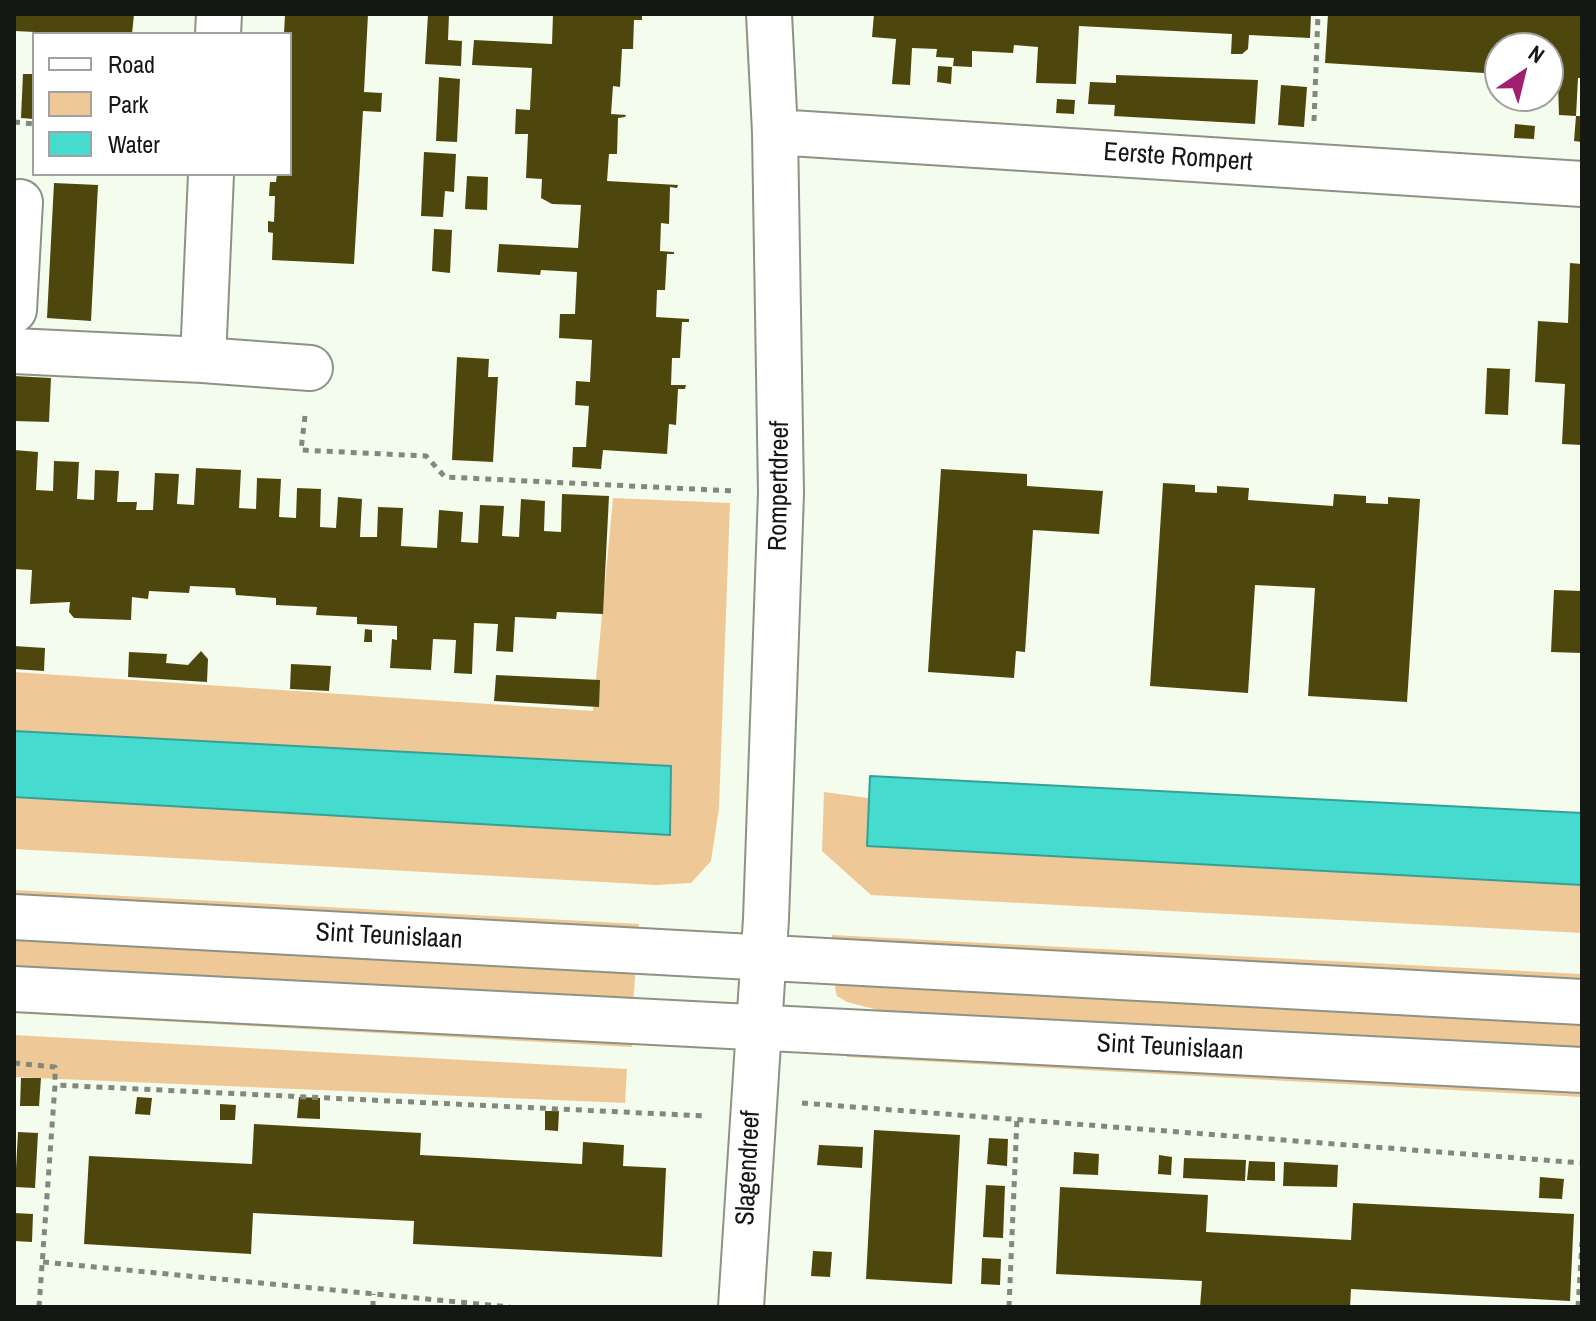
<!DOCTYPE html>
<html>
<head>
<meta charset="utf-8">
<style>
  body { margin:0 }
  #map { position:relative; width:1596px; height:1321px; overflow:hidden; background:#f4fced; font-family:"Archivo Narrow",sans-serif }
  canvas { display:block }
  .frame { position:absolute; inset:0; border:16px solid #141712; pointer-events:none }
  .legend { position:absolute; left:32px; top:32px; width:260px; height:144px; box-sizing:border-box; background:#fff; border:2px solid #a1a2a0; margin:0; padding:10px 14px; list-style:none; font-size:24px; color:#141712 }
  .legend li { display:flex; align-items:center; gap:16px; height:40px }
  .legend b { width:40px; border:2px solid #a1a2a0 }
  .north { position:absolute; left:1484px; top:32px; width:80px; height:80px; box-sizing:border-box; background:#fff; border:2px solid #a1a2a0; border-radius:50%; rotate:35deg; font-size:22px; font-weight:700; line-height:32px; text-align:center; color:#141712 }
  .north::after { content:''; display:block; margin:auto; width:28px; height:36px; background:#a01f70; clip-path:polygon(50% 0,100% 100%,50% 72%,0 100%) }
</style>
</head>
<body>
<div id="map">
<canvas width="1596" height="1321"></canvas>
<div class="frame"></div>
<ul class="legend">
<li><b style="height:10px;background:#fff"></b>Road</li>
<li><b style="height:22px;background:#efc897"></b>Park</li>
<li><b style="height:22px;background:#46dbcf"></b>Water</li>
</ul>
<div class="north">N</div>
</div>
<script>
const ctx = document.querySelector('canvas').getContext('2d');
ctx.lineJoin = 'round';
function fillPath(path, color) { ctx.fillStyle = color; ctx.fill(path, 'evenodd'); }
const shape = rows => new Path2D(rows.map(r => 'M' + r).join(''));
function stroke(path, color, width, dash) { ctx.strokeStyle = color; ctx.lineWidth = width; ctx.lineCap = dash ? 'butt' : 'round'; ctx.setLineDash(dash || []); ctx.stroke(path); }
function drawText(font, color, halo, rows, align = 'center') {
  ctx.font = font + ' "Archivo Narrow",sans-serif'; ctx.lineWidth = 8; ctx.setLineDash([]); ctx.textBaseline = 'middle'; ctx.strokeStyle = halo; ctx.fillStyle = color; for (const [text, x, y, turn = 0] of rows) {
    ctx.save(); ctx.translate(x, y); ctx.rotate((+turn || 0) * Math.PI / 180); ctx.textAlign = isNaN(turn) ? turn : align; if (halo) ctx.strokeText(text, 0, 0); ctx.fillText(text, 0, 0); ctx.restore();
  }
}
const green = shape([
  [613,498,730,503,719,808,711,861,691,883,656,885,14,849,14,797,670,835,670,766,14,731,14,672,593,711],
  [824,792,868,798,868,846,1582,885,1582,933,871,895,822,851],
  [14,890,639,924,638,932,14,903],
  [14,931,636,964,633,1005,14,972],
  [832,935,1582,974,1582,987,841,944,832,939],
  [838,979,1582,1015,1582,1055,905,1017,847,1002,837,996,835,988],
  [14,1004,632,1038,632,1047,14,1013],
  [14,1035,627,1069,625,1103,14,1077],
  [848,1044,1582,1084,1582,1097,847,1057]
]);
const water = shape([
  [14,731,671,766,670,835,14,797,14,731],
  [870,776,1582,813,1582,885,867,846,870,776]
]);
const building = shape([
  [14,14,134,14,132,34,35,34,35,32,14,31],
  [285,14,368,14,364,92,382,93,381,112,363,111,354,264,272,260,273,233,268,232,268,221,274,222,275,196,269,196,270,182,276,182,277,174,290,174,290,34,284,34],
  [428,14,449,14,448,40,462,41,461,66,425,64],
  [553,14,642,14,642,20,634,20,633,49,622,49,620,87,613,86,611,114,626,115,625,117,618,118,617,154,609,154,607,181,678,185,677,188,670,187,669,224,661,223,660,251,674,252,674,254,667,254,665,290,657,290,656,317,689,319,689,322,682,322,680,358,672,358,671,385,686,385,685,389,678,389,676,425,669,424,667,454,603,450,601,469,572,467,573,447,586,447,589,406,575,405,576,381,590,382,592,340,559,338,560,314,575,314,577,272,541,270,540,275,497,272,499,244,578,248,581,205,552,204,541,198,542,179,526,178,528,134,515,134,516,109,530,110,532,68,472,65,474,40,552,44],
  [874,14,1311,14,1310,38,1249,35,1248,49,1242,54,1231,54,1232,34,1079,26,1076,84,1036,83,1038,47,1014,45,1013,53,972,51,972,67,953,66,954,58,936,57,937,49,912,48,910,85,892,84,896,39,872,37],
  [1328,14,1582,14,1582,78,1578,78,1576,116,1582,116,1582,142,1574,141,1576,116,1559,115,1558,84,1548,84,1548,48,1500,48,1500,74,1325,63],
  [938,66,952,67,951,84,937,82],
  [23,74,34,74,34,119,21,118],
  [1116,75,1258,80,1255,124,1114,116,1115,105,1088,104,1090,82,1116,83],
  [439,77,460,79,457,142,436,141],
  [1281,85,1307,87,1304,127,1278,125],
  [1057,99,1075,100,1074,114,1056,113],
  [1515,124,1535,126,1534,139,1514,138],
  [424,152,456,154,454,192,445,191,443,217,421,216],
  [467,176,488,177,487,210,465,209],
  [54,183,98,185,91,321,47,318],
  [434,229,452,230,450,273,432,271],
  [1570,263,1582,264,1582,445,1562,444,1565,384,1535,382,1538,321,1568,323],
  [457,357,489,359,488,377,498,377,493,462,452,460],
  [1487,368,1510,369,1508,415,1485,414],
  [14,376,51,378,49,422,14,421],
  [14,450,38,452,36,490,53,491,54,461,79,462,77,499,94,500,95,470,119,471,117,502,137,502,136,510,153,510,155,473,179,474,177,504,194,505,196,468,241,470,239,508,256,509,257,478,281,479,279,517,296,518,297,488,321,489,320,527,336,528,338,497,362,499,360,537,377,537,378,507,403,508,401,546,437,548,439,510,463,512,461,542,478,543,480,505,504,506,502,536,519,537,521,499,545,501,544,531,561,532,562,494,609,496,603,614,557,612,556,619,515,617,513,652,496,651,498,624,474,623,472,674,454,673,456,640,433,639,431,670,390,668,392,639,397,640,397,626,357,624,357,617,316,615,317,607,276,605,276,598,236,595,235,588,190,586,189,593,149,591,148,599,132,597,131,620,74,618,69,612,70,602,30,604,32,570,14,569],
  [941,469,1027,474,1027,486,1103,491,1099,534,1033,530,1025,652,1016,651,1014,678,928,672],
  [1163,483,1195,485,1195,492,1217,493,1217,486,1249,488,1248,500,1333,506,1334,494,1366,496,1366,503,1388,504,1388,497,1420,499,1407,702,1308,696,1315,588,1255,585,1248,693,1150,686],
  [1554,590,1582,591,1582,653,1551,652],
  [365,629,372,630,372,642,364,642],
  [14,646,45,648,44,671,14,669],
  [201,651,208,659,207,682,128,677,129,652,167,654,166,663,188,665],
  [291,664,331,666,329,691,290,689],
  [496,675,600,680,599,707,494,701],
  [21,1078,41,1078,39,1106,20,1106],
  [137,1097,152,1098,150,1115,135,1114],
  [299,1097,320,1098,320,1119,297,1118],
  [220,1104,236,1105,235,1120,220,1120],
  [545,1111,559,1111,558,1131,545,1130],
  [254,1124,421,1133,420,1155,459,1157,582,1164,583,1142,624,1145,623,1166,666,1168,662,1257,413,1244,414,1221,253,1213,251,1254,84,1244,89,1156,252,1164],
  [874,1130,960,1135,952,1284,866,1279],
  [18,1132,38,1133,35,1188,15,1187],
  [989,1138,1008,1139,1007,1166,987,1164],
  [819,1145,863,1147,862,1168,817,1165],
  [1074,1152,1099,1154,1098,1175,1073,1174],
  [1159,1155,1172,1157,1171,1175,1158,1174],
  [1184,1158,1246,1160,1245,1181,1183,1178],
  [1249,1161,1275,1162,1275,1181,1247,1180],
  [1284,1162,1338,1165,1337,1187,1283,1186],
  [1540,1177,1564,1179,1562,1199,1539,1198],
  [986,1185,1005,1186,1003,1238,983,1237],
  [1060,1187,1208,1195,1206,1232,1279,1236,1351,1240,1353,1203,1574,1214,1570,1301,1351,1289,1350,1307,1200,1307,1202,1281,1056,1274],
  [14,1213,33,1214,32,1242,14,1241],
  [813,1251,832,1252,830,1277,811,1276],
  [982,1258,1001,1259,1000,1285,981,1284]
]);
const path = shape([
  [1314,121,1318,14],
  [14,122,34,124],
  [305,416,301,450,426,456,445,477,735,491],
  [14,1063,55,1067,55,1085],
  [802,1103,1582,1163],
  [43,1262,510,1307],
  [39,1307,55,1085,706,1116],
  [373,1307,373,1294],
  [1009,1307,1017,1118],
  [1578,1307,1582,1242]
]);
const minor = shape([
  [218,34,219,14],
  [775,132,1582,184],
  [211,174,203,360,310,368],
  [14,310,20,202],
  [14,351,203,360],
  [14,917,1582,1002],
  [14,989,1582,1070],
  [741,1307,766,919,781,493,775,132,769,14]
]);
const streetNames = [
  ["Eerste Rompert",1178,158,4],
  ["Rompertdreef",780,486,-89],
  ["Sint Teunislaan",389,937,3],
  ["Sint Teunislaan",1170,1048,3],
  ["Slagendreef",749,1168,-87]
];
fillPath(green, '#efc897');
fillPath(water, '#46dbcf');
stroke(water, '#37a096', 2);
fillPath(building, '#4e470d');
stroke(minor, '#8c9385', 48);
stroke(path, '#83887e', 5, [6, 6]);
stroke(minor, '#fff', 44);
drawText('26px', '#141712', '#fff', streetNames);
</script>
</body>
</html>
